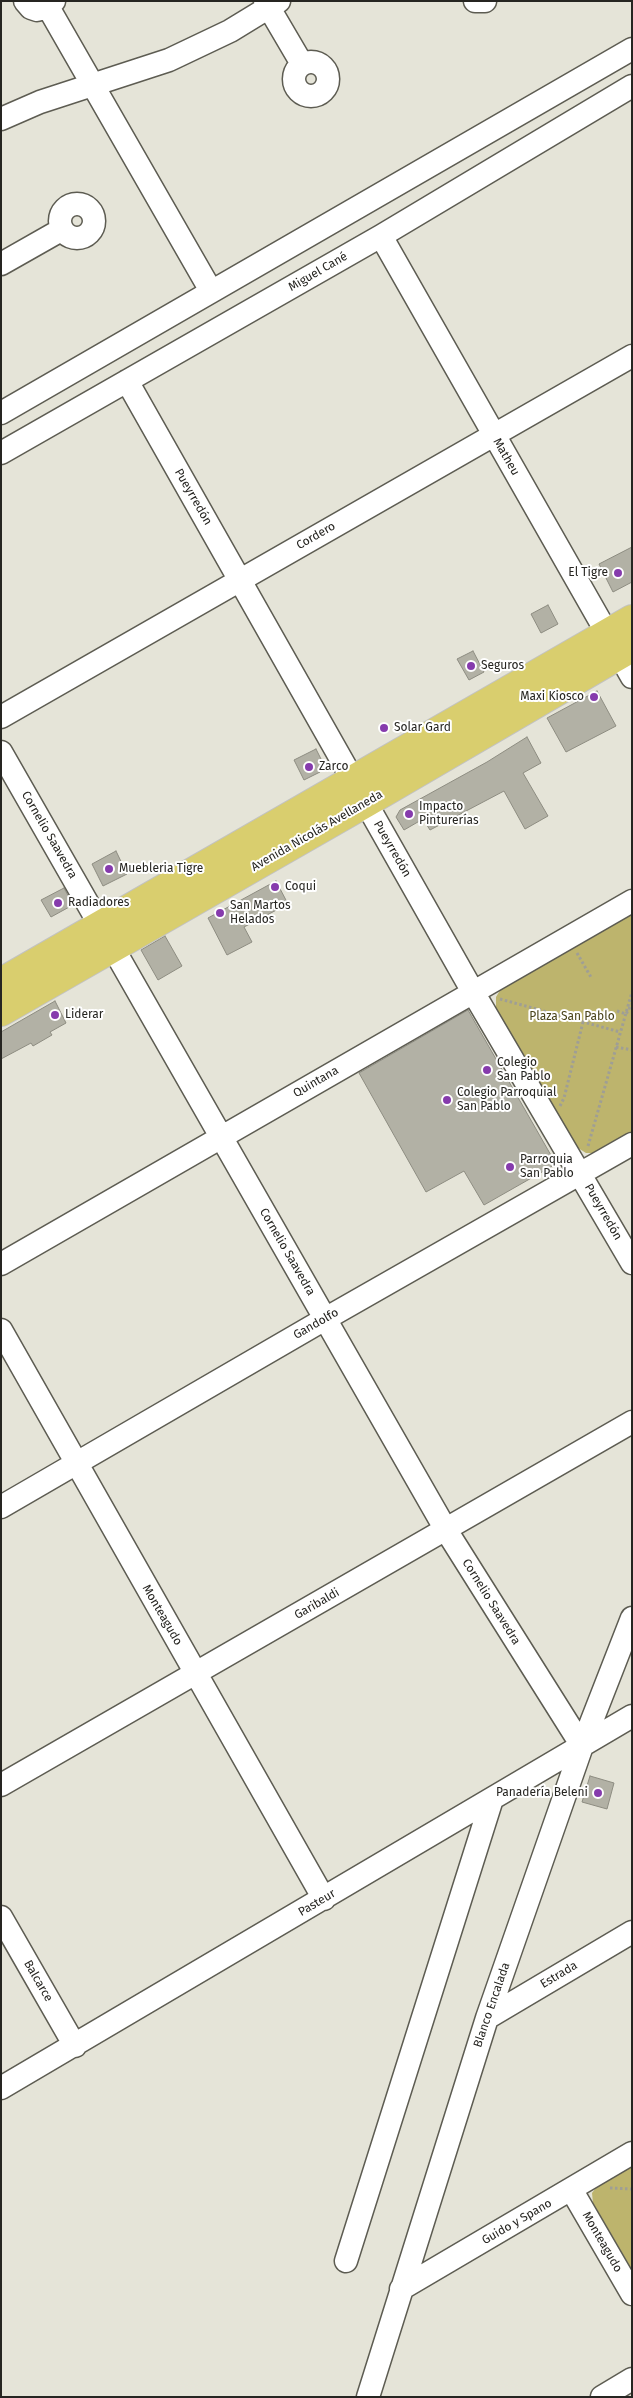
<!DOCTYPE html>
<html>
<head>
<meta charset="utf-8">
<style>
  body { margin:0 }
  #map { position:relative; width:633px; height:2398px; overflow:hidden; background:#e5e4d8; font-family:"Fira Sans",sans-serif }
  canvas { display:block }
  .frame { position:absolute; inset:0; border:2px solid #262521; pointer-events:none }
</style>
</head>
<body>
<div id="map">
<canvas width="633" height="2398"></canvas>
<div class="frame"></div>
</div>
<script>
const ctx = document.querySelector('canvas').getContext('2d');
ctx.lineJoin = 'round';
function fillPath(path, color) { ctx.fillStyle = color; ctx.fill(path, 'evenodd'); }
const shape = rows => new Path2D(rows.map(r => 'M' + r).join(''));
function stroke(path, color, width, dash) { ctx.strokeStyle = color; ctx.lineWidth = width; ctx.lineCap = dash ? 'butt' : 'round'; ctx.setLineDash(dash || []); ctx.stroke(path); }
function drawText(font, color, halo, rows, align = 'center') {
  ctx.font = font + ' "Fira Sans",sans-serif'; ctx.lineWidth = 4; ctx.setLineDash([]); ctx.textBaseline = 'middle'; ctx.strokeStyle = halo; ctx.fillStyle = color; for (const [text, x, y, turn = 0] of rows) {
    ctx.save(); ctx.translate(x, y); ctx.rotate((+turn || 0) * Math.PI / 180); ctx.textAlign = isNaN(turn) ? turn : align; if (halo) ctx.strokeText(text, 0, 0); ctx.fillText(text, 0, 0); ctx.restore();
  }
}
const green = shape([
  [632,913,632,1134,597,1153,586,1153,578,1148,496,1009,496,997,502,987],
  [632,2164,632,2270,593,2203,592,2193,598,2185]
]);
const building = shape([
  [632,547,632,582,613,592,599,564,632,547],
  [548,605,558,624,541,633,531,614,548,605],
  [473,651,484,672,469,680,457,659,473,651],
  [597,691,616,726,566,752,547,718,597,691],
  [527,737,541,763,523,773,548,816,525,829,504,791,430,830,423,819,404,830,396,817,400,810,487,762,527,737],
  [316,749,323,763,320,772,304,780,294,760,316,749],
  [116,851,127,874,103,886,92,864,116,851],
  [276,881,288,904,244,927,252,942,227,955,208,918,276,881],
  [64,888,72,903,71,906,51,917,41,900,64,888],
  [165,936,182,966,158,980,141,950,165,936],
  [55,1001,66,1023,50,1032,52,1035,33,1046,31,1043,1,1059,1,1032,55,1001],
  [468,1010,556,1164,484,1205,464,1171,426,1192,359,1073,468,1010],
  [590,1776,614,1783,607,1809,582,1802,590,1776]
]);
const path = shape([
  [577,953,592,979],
  [500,999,620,1032],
  [617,1011,626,1014,632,1004],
  [616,1047,632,1050],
  [560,1106,564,1098,583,1022],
  [588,1146,632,992],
  [610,2188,632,2189]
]);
const minor = shape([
  [25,1,31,8,37,10,48,7,54,1],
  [265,1,302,64],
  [475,1,485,1],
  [48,7,211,291],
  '294 79a17 17 0 1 1 34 0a17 17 0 1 1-34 0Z',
  [1,119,40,102,169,60,230,31,279,1],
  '60 221a17 17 0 1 1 34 0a17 17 0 1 1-34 0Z',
  [381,236,632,677],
  [1,264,61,230],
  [127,381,473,992,632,1263],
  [1,413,632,49],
  [1,453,381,236,632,86],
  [1,717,632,356],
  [1,752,446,1530,582,1746],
  [1,1264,632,901],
  [1,1330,324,1899],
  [1,1507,325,1319,632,1144],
  [1,1785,632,1422],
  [1,1917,75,2046],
  [487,2018,632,1932],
  [1,2088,632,1716],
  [571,2189,632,2294],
  [346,2261,492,1799],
  [401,2289,632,2153],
  [368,2397,487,2018,582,1746,632,1618],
  [602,2397,632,2379]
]);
const major = shape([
  [1,982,632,619],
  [1,1012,366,803,632,648]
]);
const markers = [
  [618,573,5,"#863bad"],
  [471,666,5,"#863bad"],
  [594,697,5,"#863bad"],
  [384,728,5,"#863bad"],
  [309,767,5,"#863bad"],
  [409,814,5,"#863bad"],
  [109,869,5,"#863bad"],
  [275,887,5,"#863bad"],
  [58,903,5,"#863bad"],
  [220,913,5,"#863bad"],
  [55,1015,5,"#863bad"],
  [487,1070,5,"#863bad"],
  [447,1100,5,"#863bad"],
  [510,1167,5,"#863bad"],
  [598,1793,5,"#863bad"]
];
const streetNames = [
  ["Miguel Cané",318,272,-30],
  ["Matheu",506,457,60],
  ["Pueyrredón",193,497,60],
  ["Cordero",316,536,-30],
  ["Avenida Nicolás Avellaneda",317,831,-30],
  ["Cornelio Saavedra",49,835,60],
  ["Pueyrredón",392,849,60],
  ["Quintana",316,1082,-30],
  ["Pueyrredón",603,1212,60],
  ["Cornelio Saavedra",287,1252,60],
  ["Gandolfo",316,1324,-30],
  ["Cornelio Saavedra",491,1602,58],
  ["Garibaldi",317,1604,-30],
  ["Monteagudo",162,1615,60],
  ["Pasteur",317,1903,-31],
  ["Estrada",559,1975,-31],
  ["Balcarce",38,1981,60],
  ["Blanco Encalada",492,2005,-71],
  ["Guido y Spano",517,2222,-30],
  ["Monteagudo",602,2242,60]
];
const poiNames = [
  ["El Tigre",608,573,"right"],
  ["Seguros",481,666],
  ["Maxi Kiosco",584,697,"right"],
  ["Solar Gard",394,728],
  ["Zarco",319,767],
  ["Impacto",419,807],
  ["Pinturerías",419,821],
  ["Muebleria Tigre",119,869],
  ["Coqui",285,887],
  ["Radiadores",68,903],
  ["San Martos",230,906],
  ["Helados",230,920],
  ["Liderar",65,1015],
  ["Colegio",497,1063],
  ["San Pablo",497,1077],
  ["Colegio Parroquial",457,1093],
  ["San Pablo",457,1107],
  ["Parroquia",520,1160],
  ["San Pablo",520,1174],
  ["Panadería Beleni",588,1793,"right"]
];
const parkNames = [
  ["Plaza San Pablo",572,1017]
];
fillPath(green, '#bdb46d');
fillPath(building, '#b2b1a5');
stroke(building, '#8d8c81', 1);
stroke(minor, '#5d5c52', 25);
stroke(major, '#c2c2c1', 30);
stroke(path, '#9f9e95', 3, [2.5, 2.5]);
stroke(minor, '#fff', 22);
stroke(major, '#d9ce6e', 28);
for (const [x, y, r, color] of markers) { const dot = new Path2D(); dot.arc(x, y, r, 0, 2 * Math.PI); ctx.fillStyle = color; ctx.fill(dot); stroke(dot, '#fff', 2); }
drawText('12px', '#262521', '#fff', streetNames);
drawText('12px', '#262521', '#fff', poiNames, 'left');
drawText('12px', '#484218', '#fff', parkNames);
</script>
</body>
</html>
